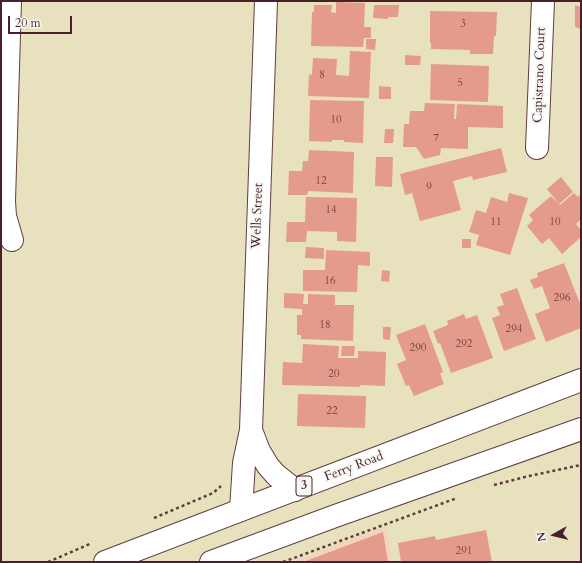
<!DOCTYPE html>
<html>
<head>
<meta charset="utf-8">
<style>
  body { margin:0 }
  #map { position:relative; width:582px; height:563px; overflow:hidden; background:#e8e1be; font-family:Cardo,serif }
  canvas { display:block }
  .frame { position:absolute; inset:0; border:2px solid #4a1f2b; pointer-events:none }
  .north { position:absolute; left:534px; top:515px; width:40px; height:40px; -webkit-text-stroke:3px #f6f6f2; paint-order:stroke; rotate:262deg; font-size:11px; font-weight:700; line-height:16px; text-align:center; color:#4a1f2b }
  .north::after { content:''; display:block; margin:auto; width:14px; height:18px; background:#4a1f2b; clip-path:polygon(50% 0,100% 100%,50% 72%,0 100%) }
  .scale { position:absolute; left:8px; top:16px; width:64px; height:18px; box-sizing:border-box; border:2px solid #4a1f2b; border-top:0; padding-left:5px; font-size:12px; line-height:14px; white-space:nowrap; color:#4a1f2b; -webkit-text-stroke:3px #f6f6f2; paint-order:stroke }
</style>
</head>
<body>
<div id="map">
<canvas width="582" height="563"></canvas>
<div class="frame"></div>
<div class="north">N</div>
<div class="scale">20 m</div>
</div>
<script>
const ctx = document.querySelector('canvas').getContext('2d');
ctx.lineJoin = 'round';
function fillPath(path, color) { ctx.fillStyle = color; ctx.fill(path, 'evenodd'); }
const shape = rows => new Path2D(rows.map(r => 'M' + r).join(''));
function stroke(path, color, width, dash) { ctx.strokeStyle = color; ctx.lineWidth = width; ctx.lineCap = dash ? 'butt' : 'round'; ctx.setLineDash(dash || []); ctx.stroke(path); }
function drawText(font, color, halo, rows, align = 'center') {
  ctx.font = font + ' Cardo,serif'; ctx.lineWidth = 4; ctx.setLineDash([]); ctx.textBaseline = 'middle'; ctx.strokeStyle = halo; ctx.fillStyle = color; for (const [text, x, y, turn = 0] of rows) {
    ctx.save(); ctx.translate(x, y); ctx.rotate((+turn || 0) * Math.PI / 180); ctx.textAlign = isNaN(turn) ? turn : align; if (halo) ctx.strokeText(text, 0, 0); ctx.fillText(text, 0, 0); ctx.restore();
  }
}
const built = shape([
  [386,526,393,562,292,562]
]);
const building = shape([
  [336,2,365,3,364,27,371,27,371,38,364,38,363,47,311,46,312,12,314,12,314,5,332,5,331,12,336,13],
  [374,5,399,5,398,17,388,17,388,19,373,18],
  [575,5,581,7,581,29,575,27],
  [430,11,497,12,496,36,494,36,493,54,470,54,470,50,431,49,431,43,430,43],
  [366,39,376,39,375,50,366,49],
  [350,51,371,52,369,98,308,96,309,74,312,75,313,58,337,59,336,75,349,76],
  [405,55,421,56,420,65,405,65],
  [431,64,489,66,488,102,430,100],
  [379,86,391,87,391,99,379,99],
  [310,100,364,101,363,143,344,142,344,140,332,140,332,142,309,141],
  [425,103,455,104,454,119,456,119,457,104,503,106,503,128,468,127,468,149,441,148,440,155,424,159,416,147,403,147,404,124,409,124,410,111,424,111],
  [385,129,394,129,393,143,384,143],
  [501,148,507,172,473,180,472,176,453,181,461,210,420,221,412,193,405,195,400,174],
  [309,150,354,152,353,193,308,191,307,195,288,195,289,171,302,171,303,161,308,161],
  [376,157,393,157,392,187,375,186],
  [561,177,573,192,559,204,547,189],
  [509,193,528,198,510,255,476,245,479,235,469,232,476,210,486,213,491,197,507,202],
  [574,193,578,197,581,194,581,219,576,224,581,230,581,237,562,254,549,238,542,244,527,226,533,220,529,215,551,196,560,205],
  [306,197,357,198,356,242,337,241,337,232,307,231,306,242,286,242,287,222,305,222],
  [462,239,471,239,471,248,462,248],
  [306,247,324,248,324,259,305,258],
  [326,250,370,252,370,266,358,265,357,292,303,291,303,270,325,270],
  [564,263,581,306,581,328,546,342,535,314,550,308,542,286,534,289,530,280,538,277,537,273],
  [382,270,390,271,389,282,381,281],
  [517,288,536,339,504,351,492,318,500,315,497,307,504,305,500,294],
  [284,293,304,294,303,304,308,304,308,294,335,295,335,305,354,305,353,341,301,339,301,335,297,335,297,315,302,315,302,309,284,308],
  [464,314,466,319,477,315,493,358,451,373,440,343,438,344,433,331,448,325,447,321],
  [425,324,443,372,440,373,444,384,414,396,409,385,406,386,397,364,406,360,396,335],
  [383,327,391,327,390,340,383,339],
  [303,344,339,346,338,358,358,358,358,351,386,352,385,386,360,385,360,387,282,385,283,362,302,363],
  [342,346,355,346,354,356,341,356],
  [298,394,366,396,365,428,297,426],
  [486,530,492,562,401,562,398,543,435,536,436,540],
  [383,532,388,562,303,562]
]);
const path = shape([
  [494,485,529,476,581,465],
  [154,518,213,493,221,486],
  [48,562,92,543],
  [283,562,457,498]
]);
const street = shape([
  [10,1,4,201,5,216,12,240],
  [537,148,543,1],
  [251,430,259,451,268,466,276,475,295,490],
  [241,510,244,463,251,430,266,1]
]);
const primary = shape([
  [105,562,581,380],
  [211,562,338,515,581,429]
]);
const numberNames = [
  ["3",463,24],
  ["8",322,75],
  ["5",460,83],
  ["10",336,120],
  ["7",436,138],
  ["12",321,181],
  ["9",429,187],
  ["14",331,210],
  ["11",496,222],
  ["10",555,222],
  ["16",330,281],
  ["296",562,298],
  ["18",325,325],
  ["294",514,329],
  ["292",464,344],
  ["290",418,348],
  ["20",334,374],
  ["22",332,411],
  ["291",464,551]
];
const shields = [
  [304,486,16]
];
const shieldNames = [
  ["3",304,486]
];
const streetNames = [
  ["Capistrano Court",540,75,-88],
  ["Wells Street",258,216,-88],
  ["Ferry Road",354,467,-21]
];
fillPath(built, '#f2d4be');
fillPath(building, '#e49b8b');
stroke(street, '#623c41', 24);
stroke(primary, '#623c41', 24);
stroke(path, '#623c41', 2.5, [3, 3]);
stroke(street, '#fff', 22);
stroke(primary, '#fff', 22);
drawText('11px', '#703e43', null, numberNames);
for (const [x, y, w] of shields) { const box = new Path2D(); box.roundRect(x - w / 2, y - 10, w, 20, 3); ctx.fillStyle = '#f6f6f2'; ctx.fill(box); stroke(box, '#4a1f2b', 1); }
drawText('bold 12px', '#4a1f2b', null, shieldNames);
drawText('13px', '#4a1f2b', '#f6f6f2', streetNames);
</script>
</body>
</html>
